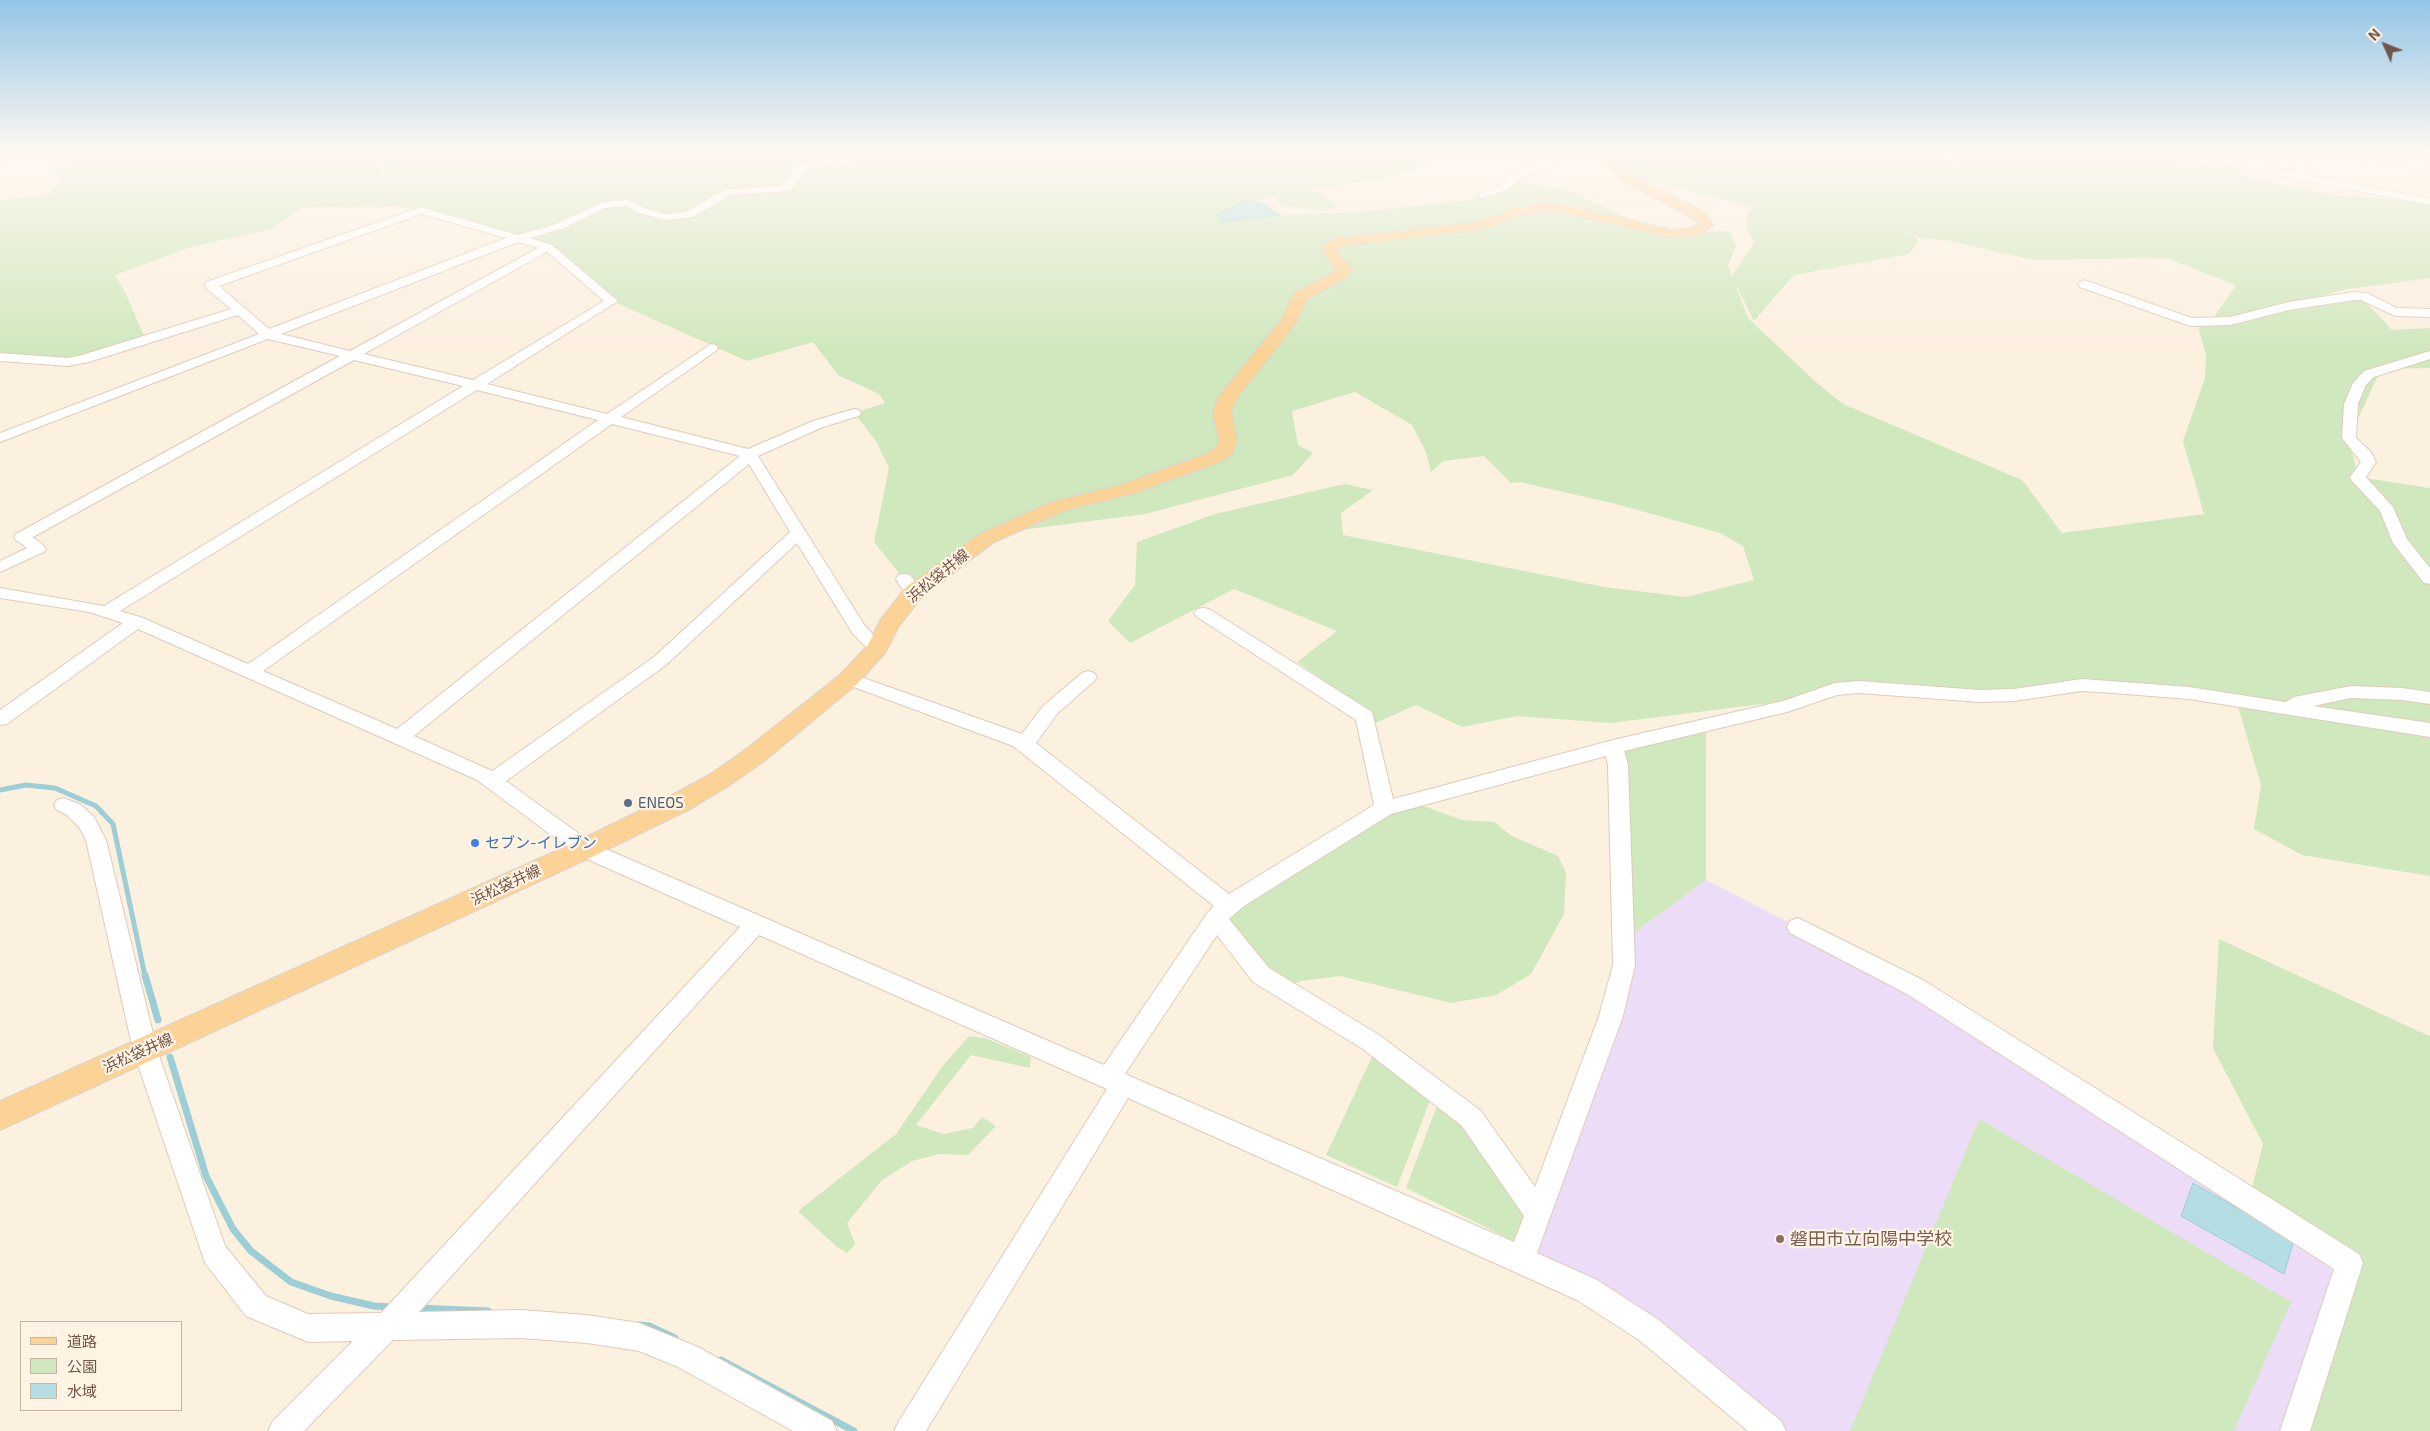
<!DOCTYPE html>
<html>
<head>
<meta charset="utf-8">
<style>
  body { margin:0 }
  #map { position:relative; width:2430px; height:1431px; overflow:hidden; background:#fcf0df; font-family:"Exo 2","Noto Sans JP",sans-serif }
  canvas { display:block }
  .legend { position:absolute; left:20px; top:1321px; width:162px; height:90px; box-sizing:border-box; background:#fff4e4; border:1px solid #c6b4a5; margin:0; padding:6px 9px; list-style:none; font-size:15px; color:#715547 }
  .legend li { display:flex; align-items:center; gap:10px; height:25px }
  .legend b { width:25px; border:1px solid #c6b4a5 }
  .north { position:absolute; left:2360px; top:20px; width:50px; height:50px; -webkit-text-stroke:4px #fff4e4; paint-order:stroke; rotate:314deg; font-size:14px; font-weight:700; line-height:20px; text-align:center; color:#715547 }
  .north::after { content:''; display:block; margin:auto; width:18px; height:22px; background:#715547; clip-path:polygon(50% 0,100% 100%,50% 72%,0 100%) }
</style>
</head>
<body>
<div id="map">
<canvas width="2430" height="1431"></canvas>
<ul class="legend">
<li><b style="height:6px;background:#fbd397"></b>道路</li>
<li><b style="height:14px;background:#d0e8be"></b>公園</li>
<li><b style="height:14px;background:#b4dee4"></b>水域</li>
</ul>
<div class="north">N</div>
</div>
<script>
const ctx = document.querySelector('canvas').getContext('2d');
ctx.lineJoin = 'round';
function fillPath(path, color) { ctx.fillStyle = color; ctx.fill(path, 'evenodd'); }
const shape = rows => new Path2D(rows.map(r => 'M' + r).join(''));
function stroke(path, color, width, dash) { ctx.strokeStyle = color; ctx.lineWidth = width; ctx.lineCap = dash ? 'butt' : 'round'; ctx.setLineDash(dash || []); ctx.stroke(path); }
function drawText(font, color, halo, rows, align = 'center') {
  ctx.font = font + ' "Exo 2","Noto Sans JP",sans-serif'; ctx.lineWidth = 4.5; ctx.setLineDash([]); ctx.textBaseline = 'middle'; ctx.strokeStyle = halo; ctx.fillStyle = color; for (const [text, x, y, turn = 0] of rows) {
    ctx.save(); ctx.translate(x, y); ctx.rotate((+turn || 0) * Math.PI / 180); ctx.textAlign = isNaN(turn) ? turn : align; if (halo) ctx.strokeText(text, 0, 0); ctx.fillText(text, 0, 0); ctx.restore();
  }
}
const education = shape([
  [1706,880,1798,927,2349,1263,2294,1431,1769,1431,1639,1324,1521,1259,1623,941]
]);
const green = shape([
  [0,152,72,152,0,162],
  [79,152,376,152,378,163,394,199,378,152,1454,152,1426,162,1414,170,1392,177,1308,191,1320,193,1329,198,1334,202,1336,208,1324,210,1284,207,1274,199,1284,195,1243,202,1217,216,1222,222,1280,215,1357,212,1467,200,1511,180,1567,190,1661,233,1730,231,1736,246,1728,266,1732,276,1754,243,1747,228,1746,218,1752,207,1626,176,1614,152,1922,152,1956,161,1970,152,2153,152,2183,161,2197,160,2240,169,2244,177,2327,194,2404,200,2430,206,2430,278,2348,289,2233,318,2360,296,2392,330,2430,328,2430,368,2381,369,2349,438,2358,477,2430,488,2430,876,2302,855,2254,829,2261,785,2236,699,2076,686,2001,696,1890,688,1610,723,1517,716,1462,727,1416,705,1375,723,1346,696,1297,662,1337,631,1234,589,1130,643,1108,621,1135,585,1137,542,1215,514,1344,484,1373,490,1341,513,1343,535,1604,587,1686,597,1754,580,1743,546,1720,533,1616,504,1520,482,1511,483,1484,456,1443,461,1431,472,1426,452,1412,425,1355,392,1292,411,1298,445,1313,453,1293,475,1145,514,998,533,914,592,874,542,889,468,876,441,854,413,885,403,879,394,838,375,813,342,747,361,612,301,578,273,534,243,421,210,398,206,302,208,271,229,191,247,115,275,125,292,145,338,68,362,0,357,0,200,50,194,63,176,51,174],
  [1907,232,1921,238,1951,241,2033,260,2166,258,2236,285,2210,323,2197,322,2206,355,2205,378,2183,441,2204,514,2062,533,2022,480,1843,404,1818,384,1748,318,1735,283,1754,321,1794,275,1909,254,1919,240],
  [1706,724,1706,880,1623,941,1613,747],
  [1410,801,1462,820,1494,822,1512,836,1558,856,1566,873,1564,914,1531,974,1496,995,1451,1003,1340,976,1301,981,1282,989,1216,918],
  [2219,939,2429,1036,2430,1034,2430,1431,2308,1431,2346,1270,2249,1200,2263,1144,2213,1048],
  [969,1036,985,1038,1031,1057,1030,1068,971,1055,916,1125,944,1134,973,1128,982,1117,996,1126,968,1155,939,1154,912,1161,882,1180,847,1223,855,1244,847,1253,837,1247,798,1211,896,1134,942,1067],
  [1377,1046,1434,1090,1397,1187,1326,1155],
  [1441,1095,1538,1214,1526,1247,1406,1188],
  [1979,1119,2291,1302,2234,1431,1850,1431]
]);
const water = shape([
  [1250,201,1260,202,1280,215,1222,222,1217,215,1243,202,1250,201],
  [2193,1183,2294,1240,2284,1274,2181,1216,2193,1183]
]);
const streamFar1 = shape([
  [0,790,26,785,55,788,96,806,113,824,145,976]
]);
const stream = shape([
  [145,975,158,1020],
  [170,1057,206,1176,233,1229,251,1251,291,1282,331,1296,374,1306,393,1307],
  [417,1308,488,1311],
  [639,1325,649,1326,675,1338],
  [721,1360,854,1431]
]);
const minor = shape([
  [241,152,300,152,295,155,246,155,241,152],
  [846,152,857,152,860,155,852,161,806,169,792,189,788,191,730,195,693,217,665,220,639,213,626,206,605,208,564,228,530,238,552,245,618,301,487,384,607,414,711,344,716,345,718,348,716,351,621,417,748,449,813,421,854,409,859,410,861,413,859,416,823,427,758,456,865,626,886,648,883,652,877,654,871,652,853,634,797,543,666,665,506,781,592,843,1104,1065,1208,912,1214,906,1013,746,843,683,840,679,843,675,849,673,855,675,1022,734,1043,706,1082,673,1088,671,1094,673,1097,677,1094,681,1057,714,1036,743,1229,894,1374,805,1356,720,1197,617,1194,613,1197,609,1203,608,1209,609,1372,712,1393,799,1613,740,1783,701,1835,683,1859,681,1980,690,2014,689,2082,679,2189,687,2286,702,2294,697,2351,686,2402,688,2430,692,2430,704,2402,700,2351,698,2313,706,2430,723,2430,737,2189,699,2113,693,2082,691,2014,701,1980,702,1859,693,1837,695,1787,712,1624,751,1628,765,1635,965,1623,1016,1537,1253,1597,1280,1659,1320,1781,1421,1786,1431,1748,1431,1639,1340,1577,1300,1128,1098,926,1431,894,1431,899,1421,1107,1089,759,935,419,1312,521,1310,587,1315,639,1323,698,1347,832,1421,837,1431,793,1431,678,1367,639,1351,587,1343,521,1338,393,1340,304,1431,268,1431,273,1421,353,1341,308,1342,246,1316,205,1263,133,1050,86,840,79,827,67,815,57,810,54,805,57,800,64,798,81,805,94,817,106,840,157,1050,225,1246,266,1296,308,1314,381,1313,740,927,578,855,477,780,138,629,7,724,0,725,0,710,123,623,89,612,0,598,0,588,104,606,463,386,354,360,33,537,44,546,46,549,44,552,0,572,0,561,27,548,16,540,14,537,16,534,340,356,268,339,0,442,0,433,259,334,238,315,89,362,68,366,0,361,0,353,68,358,82,355,231,309,206,288,204,285,206,282,421,207,518,235,556,224,603,202,628,200,647,209,665,214,686,212,724,190,782,186,798,164,845,156,848,155,846,152],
  [421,214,506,238,269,329,219,286,421,214],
  [518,242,538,248,350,351,281,334,518,242],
  [547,252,604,301,473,380,364,354,547,252],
  [477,390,598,420,248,664,143,618,120,611,477,390],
  [612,424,740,456,397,729,263,671,612,424],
  [749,464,790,532,654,657,492,771,414,736,749,464],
  [1606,756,1608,765,1613,965,1599,1016,1535,1187,1480,1110,1379,1035,1269,968,1229,919,1244,906,1391,814,1606,756],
  [1217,935,1253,982,1363,1049,1462,1126,1524,1216,1514,1242,1125,1074,1217,935],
  [1565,152,1598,152,1593,155,1573,156,1517,180,1510,189,1482,198,1477,195,1502,185,1509,176,1565,152],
  [2185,152,2202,152,2293,172,2302,152,2312,152,2303,174,2430,199,2430,205,2287,177,2190,155,2185,152],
  [2333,152,2353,152,2430,166,2430,172,2338,155,2333,152],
  [2084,280,2192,318,2230,317,2289,302,2354,292,2367,293,2397,308,2430,309,2430,317,2395,316,2361,300,2354,300,2289,310,2230,325,2190,326,2080,287,2078,284,2084,280],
  [2430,351,2430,359,2374,377,2366,385,2358,404,2356,438,2371,452,2376,462,2366,477,2393,507,2407,539,2430,568,2430,584,2424,583,2393,543,2380,511,2352,481,2350,477,2361,462,2342,438,2344,404,2353,383,2364,371,2430,351],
  [904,574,910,575,920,588,922,592,920,596,908,596,898,583,896,579,898,575,904,574],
  [1798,918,1923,980,2359,1254,2363,1263,2310,1431,2280,1431,2334,1269,1907,994,1790,933,1787,927,1790,921,1798,918]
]);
const major = shape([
  [1595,152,1608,152,1636,177,1706,213,1713,225,1699,235,1673,238,1573,215,1544,211,1521,216,1479,230,1341,246,1336,250,1352,270,1349,275,1346,278,1307,299,1296,323,1236,399,1231,412,1237,441,1231,455,1220,462,1134,493,1066,510,994,542,922,597,899,626,885,653,857,684,763,762,727,787,692,808,594,856,0,1130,0,1101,576,842,674,794,709,775,745,750,841,674,868,645,881,619,906,587,980,534,1052,502,1120,485,1206,454,1216,448,1219,441,1213,412,1218,398,1282,319,1294,293,1335,272,1336,270,1322,250,1325,243,1332,239,1477,222,1513,209,1544,203,1573,207,1673,230,1690,228,1698,224,1695,219,1626,183,1595,152]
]);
const markers = [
  [628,803,5,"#5c6f8a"],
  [475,843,5,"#3f7fe0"],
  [1780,1239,5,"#8d6e63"]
];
const streetNames = [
  ["浜松袋井線",938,576,-39],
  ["浜松袋井線",506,885,-25],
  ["浜松袋井線",138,1053,-24]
];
const serviceNames = [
  ["ENEOS",638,803]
];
const shopNames = [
  ["セブン-イレブン",485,843]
];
const nearEducationnames = [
  ["磐田市立向陽中学校",1790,1239]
];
fillPath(education, '#eddcf7');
fillPath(green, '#d0e8be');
fillPath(water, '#b4dee4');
stroke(water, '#9bced6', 1);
stroke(streamFar1, '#9bced6', 5);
stroke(stream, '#9bced6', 7);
stroke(minor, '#dfcbbb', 2);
stroke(major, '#dad3cf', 2);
fillPath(minor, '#fff');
fillPath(major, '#fbd397');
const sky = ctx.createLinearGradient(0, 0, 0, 352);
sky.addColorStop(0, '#93c5e6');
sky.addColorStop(0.43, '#fef8f1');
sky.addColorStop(1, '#fef8f100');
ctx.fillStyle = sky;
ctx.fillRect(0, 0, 2430, 352);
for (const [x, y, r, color] of markers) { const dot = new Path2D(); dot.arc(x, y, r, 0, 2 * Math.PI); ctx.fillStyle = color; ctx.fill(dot); stroke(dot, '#fff4e4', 2); }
drawText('15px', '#715547', '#fff4e4', streetNames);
drawText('15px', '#4e5e75', '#fff4e4', serviceNames, 'left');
drawText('15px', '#366cbe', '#fff4e4', shopNames, 'left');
drawText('18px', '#785e54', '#fff4e4', nearEducationnames, 'left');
</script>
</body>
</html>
